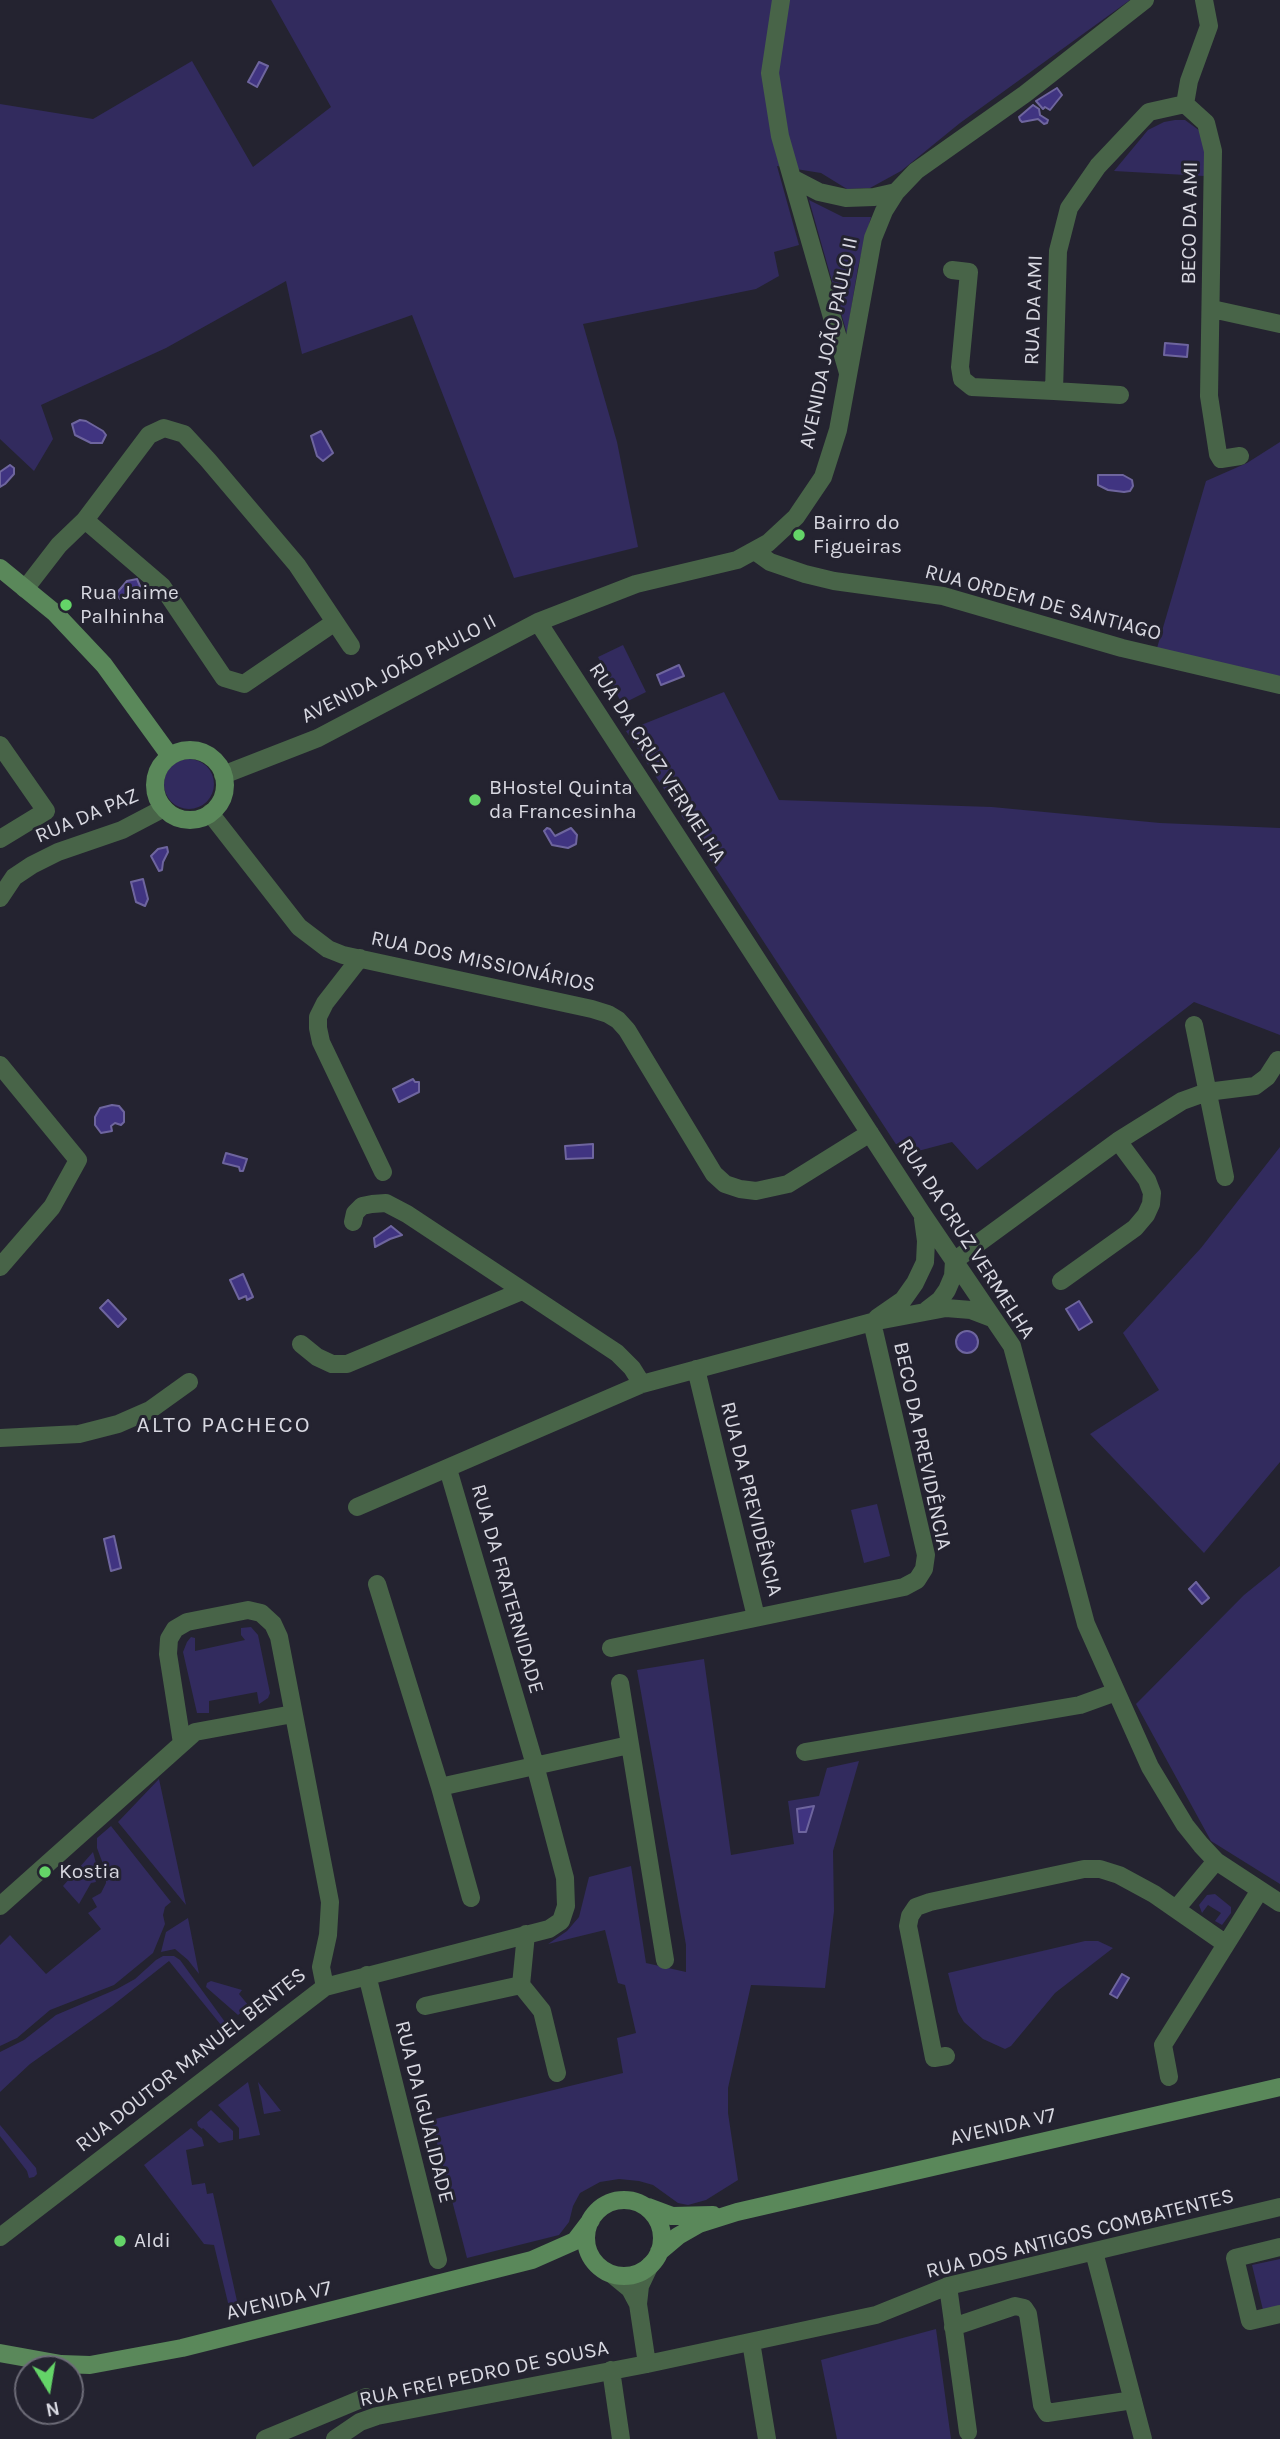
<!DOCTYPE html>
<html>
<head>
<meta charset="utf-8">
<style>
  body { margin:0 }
  #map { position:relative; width:1280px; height:2439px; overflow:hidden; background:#242330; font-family:Karla,sans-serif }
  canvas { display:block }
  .north { position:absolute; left:14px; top:2355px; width:70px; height:70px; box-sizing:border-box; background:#242330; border:2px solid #6c6b77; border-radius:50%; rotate:169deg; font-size:19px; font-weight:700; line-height:28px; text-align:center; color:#d8d8e1 }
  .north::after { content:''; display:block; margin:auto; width:24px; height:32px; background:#64d468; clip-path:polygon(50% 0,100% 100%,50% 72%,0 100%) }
</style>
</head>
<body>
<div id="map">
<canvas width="1280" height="2439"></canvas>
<div class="north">N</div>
</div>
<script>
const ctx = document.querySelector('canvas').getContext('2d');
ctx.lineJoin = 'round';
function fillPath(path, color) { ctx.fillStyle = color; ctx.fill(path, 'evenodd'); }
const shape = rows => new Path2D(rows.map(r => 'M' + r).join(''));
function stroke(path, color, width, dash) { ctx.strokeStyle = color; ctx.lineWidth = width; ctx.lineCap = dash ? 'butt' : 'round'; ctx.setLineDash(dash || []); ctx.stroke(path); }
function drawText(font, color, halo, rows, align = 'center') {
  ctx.font = font + ' Karla,sans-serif'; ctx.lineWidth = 6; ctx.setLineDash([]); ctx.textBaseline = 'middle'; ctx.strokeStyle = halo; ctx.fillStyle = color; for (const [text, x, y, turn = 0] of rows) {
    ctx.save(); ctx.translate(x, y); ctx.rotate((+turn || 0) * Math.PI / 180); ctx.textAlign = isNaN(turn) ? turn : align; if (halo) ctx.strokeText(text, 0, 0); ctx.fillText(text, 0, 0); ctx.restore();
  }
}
const green = shape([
  [271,0,1130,0,960,123,901,171,870,188,847,189,821,173,777,166,799,245,774,252,779,276,756,289,583,324,617,442,638,547,514,578,412,315,302,354,286,281,166,348,41,405,53,439,34,471,0,439,0,104,93,119,192,61,253,167,331,107],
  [1175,120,1185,120,1200,131,1205,150,1204,176,1114,171,1148,130,1164,122],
  [809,200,843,217,871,217,858,267,847,334],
  [1280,442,1280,677,1157,648,1206,481,1247,463],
  [623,645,646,692,622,704,598,657],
  [724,692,779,800,992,807,1160,823,1280,828,1280,1035,1194,1002,977,1170,952,1142,903,1155,626,731],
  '164 784a25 25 0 1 1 50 0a25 25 0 1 1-50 0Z',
  [1280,1147,1280,1462,1204,1553,1090,1434,1159,1390,1123,1333,1201,1248],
  [877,1504,890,1556,864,1563,851,1510],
  [1280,1566,1280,1884,1211,1841,1136,1704,1244,1595],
  [251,1627,258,1635,270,1693,268,1698,259,1704,257,1692,209,1701,209,1713,197,1713,183,1652,187,1642,191,1637,195,1638,195,1651,245,1640,241,1635,241,1628],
  [704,1659,731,1855,794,1844,788,1801,819,1796,827,1768,859,1761,833,1851,834,1911,825,1988,751,1985,728,2088,728,2113,738,2180,706,2200,688,2205,678,2203,653,2185,639,2181,619,2179,600,2182,580,2193,573,2206,569,2222,559,2235,467,2258,431,2120,623,2073,617,2038,636,2033,625,1985,618,1983,605,1930,548,1944,567,1931,579,1917,589,1877,631,1866,646,1963,686,1972,686,1945,637,1670],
  [159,1779,186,1905,118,1822],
  [111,1826,171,1902,165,1907,163,1915,165,1924,153,1953,114,1985,50,2010,17,2038,0,2046,0,1945,10,1935,46,1974,101,1929,88,1913,97,1907,92,1898,101,1893,106,1883,106,1872,97,1848,97,1838],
  [93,1852,97,1867,92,1868,96,1882,91,1883,79,1904,63,1886],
  [1215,1894,1231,1907,1231,1913,1222,1925,1215,1921,1221,1913,1208,1905,1202,1913,1199,1905,1207,1895],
  [188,1918,199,1974,188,1960,175,1949,161,1952,166,1932],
  [1085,1941,1098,1941,1113,1948,1055,1993,1011,2046,1005,2049,983,2039,964,2022,958,2012,948,1973],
  [163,1956,174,1956,180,1960,225,2022,221,2025,169,1961,112,2006,30,2064,0,2092,0,2052,24,2040,56,2015,117,1989,135,1979,156,1960],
  [211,1981,242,1990,239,1994,249,2006,238,2015,206,1987,207,1983],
  [248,2082,260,2135,239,2139,239,2128,218,2105],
  [258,2082,281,2111,264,2114],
  [211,2110,233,2131,233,2140,219,2143,203,2128,202,2129,198,2126,197,2122],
  [0,2125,36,2168,37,2174,34,2177,29,2178,27,2171,0,2136],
  [191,2128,202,2138,204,2146,186,2150,192,2185,205,2183,207,2194,213,2193,239,2310,230,2311,214,2245,204,2244,144,2165],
  [1280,2259,1280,2306,1263,2310,1252,2265],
  [936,2329,951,2439,837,2439,821,2360]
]);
const water = shape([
  [259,62,268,66,257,87,248,82,259,62],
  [1057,88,1062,95,1050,110,1045,107,1043,109,1036,101,1057,88],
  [1033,105,1039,109,1040,115,1048,120,1047,123,1044,124,1038,119,1022,122,1020,120,1019,117,1033,105],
  [1165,343,1188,345,1187,357,1164,355,1165,343],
  [80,420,86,421,103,431,106,435,102,443,91,443,75,435,72,424,80,420],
  [321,431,333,453,323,461,317,456,311,436,321,431],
  [10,465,14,468,14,474,5,484,0,487,0,472,10,465],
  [1098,475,1123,475,1132,480,1133,486,1130,491,1124,492,1108,490,1098,485,1098,475],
  [137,579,140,586,139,593,120,599,116,594,127,581,137,579],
  [679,665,684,676,661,685,657,675,679,665],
  [547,828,550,829,555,836,571,828,577,835,576,844,568,848,552,845,544,831,547,828],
  [167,847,168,852,163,862,162,870,159,871,151,856,158,849,167,847],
  [143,879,148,899,145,906,136,902,131,882,143,879],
  [413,1079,415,1082,419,1082,419,1092,399,1102,393,1089,413,1079],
  [112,1105,119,1106,124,1112,124,1122,121,1125,115,1123,111,1126,112,1131,101,1133,95,1125,95,1117,100,1108,112,1105],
  [593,1144,593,1158,566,1159,565,1146,593,1144],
  [226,1153,247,1159,243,1171,240,1171,239,1167,223,1163,226,1153],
  [391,1226,402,1235,390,1239,375,1247,374,1238,391,1226],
  [243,1274,253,1297,247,1300,246,1296,239,1299,230,1280,243,1274],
  [108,1300,126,1319,118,1327,100,1308,108,1300],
  [1079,1301,1092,1322,1079,1330,1066,1309,1079,1301],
  '956 1342a11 11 0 1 1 22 0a11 11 0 1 1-22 0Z',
  [114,1536,121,1568,111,1571,104,1539,114,1536],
  [1196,1582,1209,1598,1202,1604,1189,1589,1196,1582],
  [814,1806,806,1832,799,1832,797,1809,814,1806],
  [1122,1974,1129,1978,1117,1998,1110,1994,1122,1974]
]);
const street = shape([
  [781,0,770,73,780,136,792,178,819,192,846,198,874,197,896,192],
  [1185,104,1206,123,1213,151,1209,396,1218,454,1221,459,1240,456],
  [792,178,848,373],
  [952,270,969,272,960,367,962,379,972,387,1054,391],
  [1212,309,1280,324],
  [1120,395,1054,391,1058,251,1069,208,1098,166,1149,112,1185,104,1189,81,1209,26,1204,0],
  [756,552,770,562,805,574,834,581,943,596,1122,648,1280,685],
  [25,589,59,545,85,520,149,435,164,428,184,434,208,460,297,565,335,622,244,684,224,678,162,586,85,520],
  [335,622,351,646],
  [538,622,921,1212,1012,1346,1086,1624,1150,1767,1185,1825,1201,1845,1216,1861,1280,1903],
  [0,745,46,811,0,839],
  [223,775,318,738,538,622,636,584,737,560,768,543,796,517,823,477,838,430,873,238,884,211,896,192,916,171,1025,94,1145,0],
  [210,813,299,927,328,949,343,955,592,1009,608,1014,618,1020,627,1030,714,1174,725,1184,740,1189,756,1191,788,1184,870,1133],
  [0,898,14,877,32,865,58,852,122,830,164,808],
  [360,958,325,1003,318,1017,318,1028,321,1042,383,1172],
  [1194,1025,1225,1177],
  [0,1065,78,1160,52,1207,0,1267],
  [353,1222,355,1213,362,1206,372,1204,386,1203,407,1214,617,1353,632,1368,642,1384],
  [1061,1281,1135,1228,1146,1215,1151,1204,1152,1193,1147,1180,1118,1141],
  [927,1310,940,1300,947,1290,953,1276,954,1261,1118,1141,1182,1101,1207,1092,1255,1086,1267,1077,1278,1060],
  [877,1318,903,1300,915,1283,925,1262,926,1241,923,1219],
  [301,1344,317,1357,332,1364,347,1364,522,1291],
  [696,1369,756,1617],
  [0,1438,79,1434,118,1424,150,1410,189,1382],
  [357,1507,642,1384,872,1322,946,1308,971,1310,992,1318],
  [377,1584,440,1787],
  [611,1648,904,1587,917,1580,924,1569,926,1555,872,1322],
  [620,1683,665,1960],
  [805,1752,1080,1705,1116,1692],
  [471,1898,440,1787,629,1745],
  [0,1906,195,1732,293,1714],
  [1176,1909,1216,1861],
  [526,1934,521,1985,542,2011,557,2073],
  [367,1975,438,2260],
  [325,1987,549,1929,561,1921,566,1906,565,1878,535,1765,448,1469],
  [425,2006,521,1985],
  [946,2056,934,2058,908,1926,910,1916,916,1907,930,1902,1084,1869,1100,1869,1119,1875,1154,1894,1226,1944],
  [1169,2077,1163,2045,1260,1890],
  [0,2237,325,1987,321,1967,328,1935,330,1902,279,1637,273,1624,261,1613,248,1610,187,1622,175,1629,169,1639,168,1654,182,1743],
  [1280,2247,1235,2258,1250,2321,1280,2314],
  [1094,2252,1143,2439],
  [613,2275,630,2289,638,2304],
  [948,2286,968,2432],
  [953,2327,1015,2306,1024,2308,1028,2314,1042,2405,1047,2413,1133,2400],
  [751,2342,767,2439],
  [647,2364,638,2304,640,2286,650,2265],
  [611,2370,621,2439],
  [265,2439,366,2397],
  [335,2439,360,2422,377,2416,647,2364,876,2315,948,2286,1280,2207]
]);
const secondary = shape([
  [0,568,55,613,104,665,170,756],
  '155 785a35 35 0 1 1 70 0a35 35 0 1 1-70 0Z',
  '586 2238a38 38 0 1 1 76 0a38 38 0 1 1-76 0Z',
  [648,2207,672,2216,713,2215],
  [659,2252,678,2236,699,2224,737,2212,1280,2087],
  [0,2353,61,2364,90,2365,182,2348,532,2260,575,2241,591,2220]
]);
const markers = [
  [799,535,7,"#64d468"],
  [66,605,7,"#64d468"],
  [475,800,7,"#64d468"],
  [45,1872,7,"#64d468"],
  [120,2241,7,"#64d468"]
];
const streetNames = [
  ["BECO DA AMI",1190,223,-89],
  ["RUA DA AMI",1034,310,-88],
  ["AVENIDA JOÃO PAULO II",829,343,-78],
  ["RUA ORDEM DE SANTIAGO",1043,603,15],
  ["AVENIDA JOÃO PAULO II",399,669,-27],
  ["RUA DA CRUZ VERMELHA",657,763,57],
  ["RUA DA PAZ",87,816,-23],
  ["RUA DOS MISSIONÁRIOS",483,962,12],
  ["RUA DA CRUZ VERMELHA",966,1239,57],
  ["BECO DA PREVIDÊNCIA",922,1446,78],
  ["RUA DA PREVIDÊNCIA",751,1499,76],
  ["RUA DA FRATERNIDADE",507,1589,74],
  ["RUA DOUTOR MANUEL BENTES",191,2060,-38],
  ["RUA DA IGUALIDADE",424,2112,76],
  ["AVENIDA V7",1003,2127,-13],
  ["RUA DOS ANTIGOS COMBATENTES",1080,2234,-14],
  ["AVENIDA V7",279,2301,-14],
  ["RUA FREI PEDRO DE SOUSA",484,2374,-12]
];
const poiNames = [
  ["Bairro do",813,523],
  ["Figueiras",813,547],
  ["Rua Jaime",80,593],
  ["Palhinha",80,617],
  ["BHostel Quinta",489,788],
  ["da Francesinha",489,812],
  ["Kostia",59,1872],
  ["Aldi",134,2241]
];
const neighbourhoodNames = [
  ["ALTO PACHECO",224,1425]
];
fillPath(green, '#322b5e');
fillPath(water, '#403481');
stroke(water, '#6e659e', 2);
stroke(street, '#486448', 18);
stroke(secondary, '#5a885a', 18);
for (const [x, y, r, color] of markers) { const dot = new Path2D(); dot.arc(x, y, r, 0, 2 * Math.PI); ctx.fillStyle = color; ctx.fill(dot); stroke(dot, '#242330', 2.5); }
drawText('21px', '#d8d8e1', '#242330', streetNames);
drawText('21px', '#d8d8e1', '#242330', poiNames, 'left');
ctx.letterSpacing = '2px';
drawText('23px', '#d8d8e1', '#242330', neighbourhoodNames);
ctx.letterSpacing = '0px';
</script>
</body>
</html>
